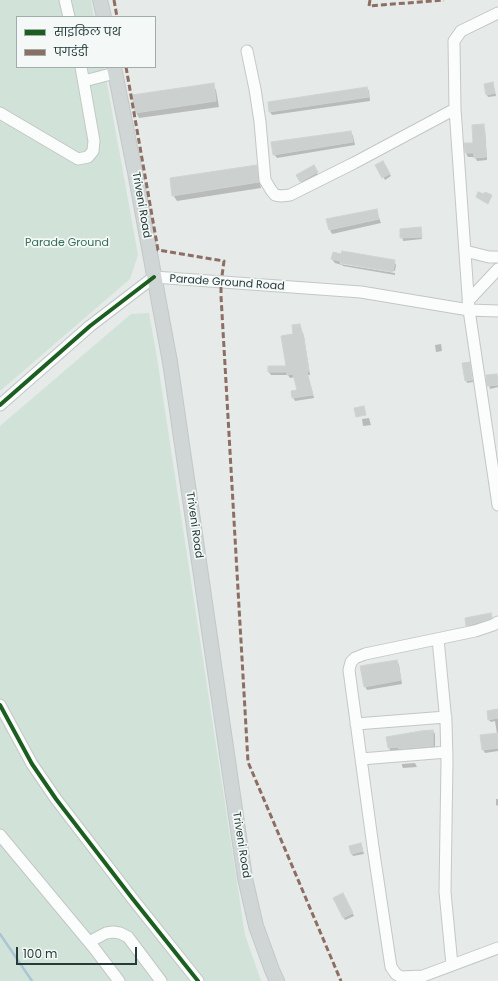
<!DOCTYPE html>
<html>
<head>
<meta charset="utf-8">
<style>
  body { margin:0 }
  #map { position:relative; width:498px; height:981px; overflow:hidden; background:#e6eae9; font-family:Poppins,"Noto Sans Devanagari",sans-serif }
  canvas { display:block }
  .legend { position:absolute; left:16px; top:16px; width:140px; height:52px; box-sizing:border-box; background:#f4f9f7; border:1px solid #a1adab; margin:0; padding:5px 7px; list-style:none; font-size:12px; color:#253b3a }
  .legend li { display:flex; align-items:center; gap:8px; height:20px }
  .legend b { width:20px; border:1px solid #a1adab }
  .scale { position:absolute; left:16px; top:947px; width:121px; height:18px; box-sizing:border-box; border:2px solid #253b3a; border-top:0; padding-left:5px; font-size:12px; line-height:14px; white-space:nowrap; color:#253b3a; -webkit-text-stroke:3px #f4f9f7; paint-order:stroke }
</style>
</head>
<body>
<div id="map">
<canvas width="498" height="981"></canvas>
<ul class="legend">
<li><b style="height:5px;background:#1b5e20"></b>साइकिल पथ</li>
<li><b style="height:5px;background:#8d6e63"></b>पगडंडी</li>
</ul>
<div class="scale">100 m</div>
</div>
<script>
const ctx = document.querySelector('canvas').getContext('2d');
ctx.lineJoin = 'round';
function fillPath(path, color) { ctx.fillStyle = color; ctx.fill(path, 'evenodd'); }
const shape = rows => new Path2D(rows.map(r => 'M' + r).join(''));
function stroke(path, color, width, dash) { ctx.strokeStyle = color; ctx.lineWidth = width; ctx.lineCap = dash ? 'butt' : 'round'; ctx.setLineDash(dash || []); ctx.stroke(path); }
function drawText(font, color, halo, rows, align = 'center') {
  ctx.font = font + ' Poppins,sans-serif'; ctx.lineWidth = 3.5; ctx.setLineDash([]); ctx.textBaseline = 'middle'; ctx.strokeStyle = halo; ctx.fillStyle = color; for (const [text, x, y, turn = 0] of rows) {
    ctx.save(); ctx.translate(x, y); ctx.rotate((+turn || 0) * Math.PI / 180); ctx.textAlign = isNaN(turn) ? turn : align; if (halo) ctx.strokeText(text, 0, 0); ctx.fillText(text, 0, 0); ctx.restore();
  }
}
const green = shape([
  [0,0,91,0,94,17,17,17,17,67,104,67,138,255,130,279,0,391],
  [149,313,157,358,245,935,261,981,0,981,0,426,131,314]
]);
const shadow = shape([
  [493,83,496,96,488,97,487,95],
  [213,85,216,90,219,107,139,118,136,112],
  [367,88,369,91,370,101,272,115,270,112],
  [483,126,485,129,487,160,477,161,475,157,468,157,466,153,465,144,474,144],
  [351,132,353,136,355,145,277,158,274,154],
  [383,162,391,176,385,180,377,166],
  [256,166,259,171,261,188,177,201,173,195],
  [313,166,318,175,303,184,298,175],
  [376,210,381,223,332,234,330,230],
  [420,228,422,239,403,241,401,230],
  [332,259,394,261,396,265,395,271,340,262,340,264,395,273,395,275,343,266,342,265,335,263],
  [300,325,304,337,310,375,308,375,314,398,295,401,293,397,298,391,295,377,290,378,288,375,271,375,269,372,287,366,295,335],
  [441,344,442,351,436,352,435,345],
  [469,363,473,382,467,383,465,375],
  [496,375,498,377,498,387,490,389,487,376],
  [369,418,371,425,363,426,362,419],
  [492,616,491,620,468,627,467,625],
  [397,661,399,665,402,684,367,690,365,686],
  [498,712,498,751,485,753,483,749,497,734,495,721,491,722,489,720],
  [433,731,435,734,435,749,402,752,401,750,391,751,389,748],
  [415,763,417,767,403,768,402,766,402,764],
  [496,799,498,799,498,806,496,805],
  [361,844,364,854,353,856,352,854],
  [343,894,354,916,345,920,334,899]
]);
const stream = shape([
  [0,934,32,981]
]);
const building = shape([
  [493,82,495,93,486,95,484,84,493,82],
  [214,83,216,101,135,113,132,95,214,83],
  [367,87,369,97,269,112,268,102,367,87],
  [484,124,486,157,474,158,474,153,465,153,464,143,473,143,472,125,484,124],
  [351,131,353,142,273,155,271,142,351,131],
  [383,161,390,174,382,178,375,165,383,161],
  [257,165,259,182,172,196,170,178,257,165],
  [314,165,318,172,300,182,296,175,314,165],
  [478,192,484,194,485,192,492,195,488,204,476,197,478,192],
  [377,209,379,219,329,230,326,219,377,209],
  [421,227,422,237,400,238,400,229,421,227],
  [342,251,395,260,393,272,340,263,340,261,331,259,333,252,341,254,342,251],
  [300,324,302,333,303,333,309,371,307,372,313,395,292,398,291,391,297,390,293,374,287,375,287,372,268,372,268,366,286,366,281,336,293,334,292,325,300,324],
  [470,362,472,380,465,381,462,363,470,362],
  [497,374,498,385,487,386,486,375,497,374],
  [364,406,366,415,356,417,354,408,364,406],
  [491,613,492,618,490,619,466,626,465,618,491,613],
  [397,660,401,680,364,687,360,666,397,660],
  [498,709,498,718,488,720,487,711,498,709],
  [433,730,433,746,399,749,399,747,388,748,386,737,421,731,433,730],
  [498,733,498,748,482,750,480,735,498,733],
  [361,843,363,851,351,854,349,846,361,843],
  [343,893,353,913,343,918,333,898,343,893]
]);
const minor = shape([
  [65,0,69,17],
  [498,13,461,31,454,41,455,109,469,310,498,505],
  [247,51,255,89,260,122,265,180,271,190,275,195,281,196,290,195,354,163,455,109],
  [84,81,115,73],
  [0,113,78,159,88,157,93,151,94,141,81,67],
  [465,251,489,257,498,257],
  [468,301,498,269],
  [0,405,90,326,154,277,361,292,469,310,498,311],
  [498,622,493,625,475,631,365,654,355,658,351,662,349,670,373,847,391,967,396,974,401,977,423,976,498,948],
  [438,639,446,722,447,761,445,892,452,965],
  [0,705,32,764,56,799,132,898,198,981],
  [356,724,446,717],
  [361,759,447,752],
  [0,835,94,948,119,981],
  [89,942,106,933,113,932,120,933,128,937,161,981]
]);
const major = shape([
  [100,0,104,17],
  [114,67,135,172,170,362,245,878,256,926,272,970,277,981]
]);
const quiet = shape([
  [114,0,117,17],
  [370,0,369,6,444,0],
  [126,67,158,250,224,261,221,283,221,296,248,762,341,981]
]);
const cycleway = shape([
  [0,405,90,326,154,277],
  [0,705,32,764,56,799,132,898,198,981]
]);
const streetNames = [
  ["Triveni Road",141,205,80],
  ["Parade Ground Road",227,283,4],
  ["Triveni Road",194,525,82],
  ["Triveni Road",241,845,81]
];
const parkNames = [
  ["Parade Ground",67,243]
];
fillPath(green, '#d1e2d9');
fillPath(shadow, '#0003');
stroke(stream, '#aac6d4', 2.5);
fillPath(building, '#ccd1d0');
stroke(building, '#cfd3d2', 1);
stroke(minor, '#c3c7c6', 13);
stroke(major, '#c2c9c8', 16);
stroke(minor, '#fbfcfc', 11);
stroke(major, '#cfd6d5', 14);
stroke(quiet, '#8d6e63', 3, [6, 3]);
stroke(cycleway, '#1b5e20', 4);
drawText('11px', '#253b3a', '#f4f9f7', streetNames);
drawText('11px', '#336e56', '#f4f9f7', parkNames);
</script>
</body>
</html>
